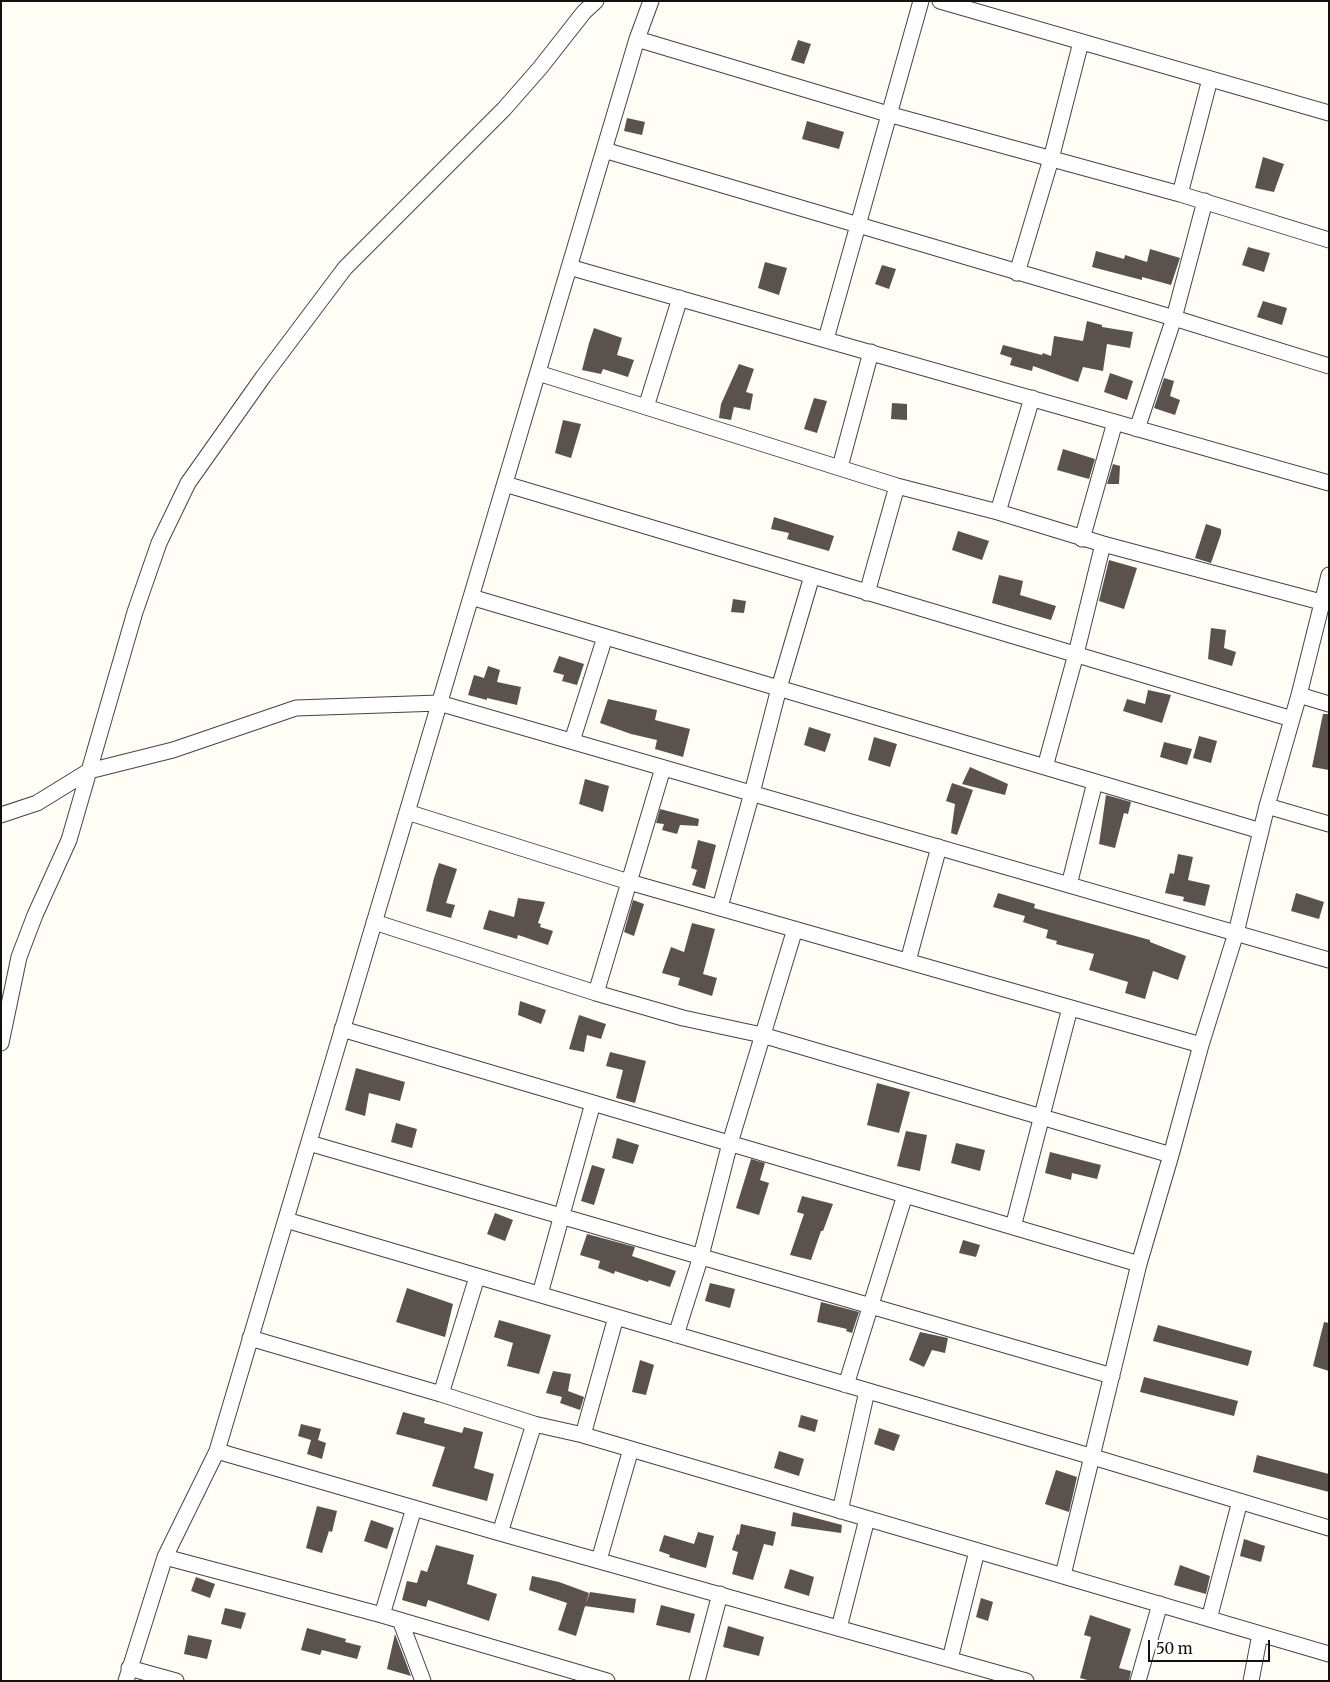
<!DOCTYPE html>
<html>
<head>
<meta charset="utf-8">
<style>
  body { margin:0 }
  #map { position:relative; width:1330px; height:1682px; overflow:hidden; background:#fffdf5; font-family:Merriweather,serif }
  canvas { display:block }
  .frame { position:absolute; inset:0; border:2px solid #111; pointer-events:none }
  .scale { position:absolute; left:1148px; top:1640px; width:122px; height:22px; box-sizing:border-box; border:2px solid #111; border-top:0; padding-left:6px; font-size:15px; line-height:18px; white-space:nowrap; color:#111; -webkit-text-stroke:4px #fff; paint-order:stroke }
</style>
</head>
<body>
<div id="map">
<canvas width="1330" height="1682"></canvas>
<div class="frame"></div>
<div class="scale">50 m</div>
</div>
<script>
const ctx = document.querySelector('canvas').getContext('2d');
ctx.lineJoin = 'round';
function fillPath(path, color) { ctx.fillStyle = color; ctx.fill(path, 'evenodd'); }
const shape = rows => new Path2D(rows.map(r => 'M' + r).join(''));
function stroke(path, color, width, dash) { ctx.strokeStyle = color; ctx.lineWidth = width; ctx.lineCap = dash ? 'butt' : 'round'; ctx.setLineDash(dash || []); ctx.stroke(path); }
const building = shape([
  [798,40,811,44,804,64,791,60],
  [627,118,645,122,642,135,624,131],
  [807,121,844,132,839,149,802,139],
  [1263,157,1284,164,1274,192,1255,188],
  [1248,247,1270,253,1264,272,1242,265],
  [1150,249,1180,258,1171,285,1142,277,1142,280,1092,267,1096,251,1124,259,1125,255,1147,262],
  [765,262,787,268,779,295,758,288],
  [882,265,896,269,889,289,875,284],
  [1263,301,1287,308,1282,325,1257,317],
  [1087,321,1102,325,1102,327,1133,332,1130,348,1107,344,1103,371,1083,367,1078,382,1033,366,1032,371,1010,365,1012,358,1000,354,1003,345,1042,355,1043,353,1051,356,1054,336,1083,341],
  [594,328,622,338,617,355,634,360,628,377,603,369,601,374,582,370,589,343],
  [739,364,754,369,746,392,753,394,750,410,734,407,731,420,719,418,721,404],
  [1110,373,1133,381,1127,400,1104,392],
  [1164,378,1174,381,1170,396,1180,400,1175,415,1154,408],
  [814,398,827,401,817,433,804,429],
  [892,403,907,404,907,420,891,419],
  [563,420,581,424,571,458,555,453],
  [1063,449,1095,459,1089,479,1057,470],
  [1113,464,1120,466,1119,484,1107,484],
  [774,517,834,536,829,551,787,539,789,533,771,529],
  [1206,524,1221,529,1221,534,1211,563,1195,558],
  [958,531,989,541,982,560,952,550],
  [1109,560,1137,568,1124,609,1099,601],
  [999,575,1023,581,1020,595,1056,606,1051,620,992,603],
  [733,599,746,601,744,613,731,612],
  [1211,628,1226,630,1224,648,1236,652,1232,666,1208,659],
  [559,656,584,664,577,685,562,681,564,675,553,672],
  [488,666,500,670,497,682,521,687,517,705,487,698,487,700,468,695,474,675,484,678],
  [1148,690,1171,695,1162,723,1123,711,1127,699,1145,704],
  [608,699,657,710,655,720,690,729,683,757,655,749,657,740,631,734,600,723],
  [1323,714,1329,714,1329,770,1312,767],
  [809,727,831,734,825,752,804,745],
  [1199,736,1217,741,1211,763,1193,758],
  [874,737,897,744,890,767,868,760],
  [1164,742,1192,749,1187,765,1160,757],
  [970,767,1008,784,1005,795,962,784],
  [585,779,609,786,603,812,579,804],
  [952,783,973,790,957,835,951,833,955,804,946,801],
  [1106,795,1131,802,1128,814,1124,813,1115,848,1099,844],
  [660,809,699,819,698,826,680,825,677,834,662,830,664,824,656,823],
  [698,840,716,845,705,889,692,885,697,870,691,868],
  [1178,854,1193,857,1188,880,1210,885,1205,906,1183,901,1184,897,1165,893,1170,873,1174,874],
  [439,863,457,869,446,903,455,905,451,918,426,911,434,878],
  [998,893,1035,904,1034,908,1150,940,1150,942,1186,956,1178,980,1153,971,1145,999,1125,993,1128,982,1089,970,1094,954,1056,944,1057,941,1046,938,1048,930,1023,922,1025,916,993,907],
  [1296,893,1324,902,1319,919,1291,911],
  [518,898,545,902,538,923,541,924,540,927,553,931,548,945,518,935,517,939,483,929,489,910,514,917],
  [633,900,644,904,634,936,624,932],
  [692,923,715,929,703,974,717,978,712,996,678,985,680,978,662,973,671,947,684,952],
  [520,1001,546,1010,541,1024,518,1015],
  [579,1015,606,1024,601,1039,587,1035,584,1052,569,1049],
  [610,1052,646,1061,635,1103,616,1098,623,1070,606,1066],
  [356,1068,405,1082,400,1101,369,1093,365,1116,345,1110],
  [877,1083,910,1092,899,1133,867,1125],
  [396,1123,417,1129,412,1148,391,1142],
  [906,1131,927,1135,920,1171,897,1166],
  [617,1138,639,1145,633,1164,612,1158],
  [956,1143,985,1150,980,1171,951,1163],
  [1050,1152,1101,1165,1097,1179,1072,1173,1071,1180,1045,1173],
  [751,1159,765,1163,760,1180,769,1183,759,1215,736,1208],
  [592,1165,605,1169,594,1205,581,1201],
  [802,1196,833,1204,823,1231,821,1231,811,1260,790,1255,804,1214,797,1212],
  [495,1213,513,1220,505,1241,487,1234],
  [587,1234,635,1247,632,1256,676,1271,670,1287,649,1280,648,1282,615,1271,614,1274,598,1268,600,1261,580,1255],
  [963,1240,980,1245,976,1257,959,1253],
  [710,1283,735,1289,730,1308,705,1301],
  [407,1288,453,1304,445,1337,396,1322],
  [821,1302,859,1312,852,1333,846,1331,847,1329,817,1322],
  [499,1320,551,1335,539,1374,507,1366,513,1343,494,1337],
  [1324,1322,1329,1323,1329,1371,1313,1366],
  [1158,1325,1252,1351,1248,1366,1153,1341],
  [920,1332,948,1338,945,1353,932,1350,924,1367,909,1360],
  [640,1360,654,1365,646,1395,632,1392],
  [553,1371,571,1374,568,1391,584,1397,580,1410,560,1403,562,1397,546,1393],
  [1144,1377,1238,1401,1234,1416,1140,1392],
  [403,1412,425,1418,424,1423,462,1433,464,1427,483,1432,474,1468,494,1474,487,1501,432,1486,445,1447,396,1434],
  [801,1415,818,1420,815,1432,798,1427],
  [301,1424,321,1429,318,1440,326,1443,322,1459,307,1454,311,1440,298,1436],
  [879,1428,900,1435,894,1451,874,1444],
  [779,1451,804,1459,799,1476,774,1468],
  [1257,1455,1329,1474,1329,1492,1253,1472],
  [1056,1470,1077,1477,1069,1512,1045,1504],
  [317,1506,337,1511,332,1532,329,1531,322,1553,306,1548],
  [793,1512,842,1525,841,1533,791,1526],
  [371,1520,394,1528,387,1549,364,1541],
  [741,1524,776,1532,773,1546,764,1544,753,1580,732,1574,738,1552,732,1550,737,1534,739,1535],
  [698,1532,714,1536,706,1568,669,1557,670,1555,659,1551,664,1535,694,1544],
  [1244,1539,1265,1546,1261,1562,1240,1556],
  [436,1545,474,1555,467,1584,497,1594,489,1621,428,1600,426,1607,402,1600,407,1581,417,1583,421,1570,427,1572],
  [1180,1565,1210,1576,1206,1594,1174,1585],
  [790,1569,814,1577,809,1596,784,1588],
  [532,1576,559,1582,589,1593,576,1636,558,1630,567,1603,529,1590],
  [196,1577,215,1584,210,1598,191,1591],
  [590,1592,636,1599,634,1613,585,1606],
  [981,1598,993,1602,988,1621,976,1617],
  [661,1605,695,1614,690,1633,656,1625],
  [225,1608,246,1613,241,1629,221,1624],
  [1090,1615,1131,1629,1119,1668,1131,1671,1129,1681,1091,1681,1080,1678,1091,1637,1084,1635],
  [728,1626,764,1637,759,1656,723,1647],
  [307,1628,346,1639,345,1642,361,1646,357,1659,322,1650,320,1655,301,1650],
  [395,1634,411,1676,387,1669],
  [188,1635,212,1640,207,1659,184,1654]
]);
const minor = shape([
  [940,1,1329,113],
  [637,39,888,114,1180,194,1329,240],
  [604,150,1174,318,1329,366],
  [1180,194,1210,79],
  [569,267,1329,483],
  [1017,273,1051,159,1081,42],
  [826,339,921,1],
  [538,373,897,486,998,512,1103,544,1321,602,1329,601],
  [646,407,680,298],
  [1137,429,1174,318,1205,201],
  [840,467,871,352],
  [505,484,1292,719],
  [998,512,1032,398],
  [1082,539,1115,422],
  [867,593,897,486],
  [471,597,1261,831],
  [1299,695,1329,704],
  [572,741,605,637],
  [1045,767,1076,654,1103,544],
  [1267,806,1329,824],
  [407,812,629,882,1201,1045],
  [1,815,37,803,89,771,173,750,296,708,439,703,1329,960],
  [1069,885,1095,782],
  [720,907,752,793,779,688,812,576],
  [374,922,596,993,683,1018,762,1035,1171,1155],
  [908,961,939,847],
  [596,993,663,768],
  [342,1029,1139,1264],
  [1,1043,19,957,35,915,69,840,135,612,159,543,188,483,263,377,345,268,504,109,540,68,584,12,596,1],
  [309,1143,1112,1376],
  [286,1220,1093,1457,1329,1528],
  [1013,1227,1070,1008],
  [540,1294,593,1103],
  [676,1335,701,1256,730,1143,795,929],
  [250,1338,441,1394,534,1424,583,1435,1329,1654],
  [846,1385,905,1195],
  [441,1394,477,1277],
  [583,1435,616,1317],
  [217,1451,500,1533,1026,1681],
  [840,1511,867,1391],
  [500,1533,534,1424],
  [165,1557,382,1615,607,1681],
  [599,1560,631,1449],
  [1063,1575,1139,1264,1171,1155,1201,1045,1236,933,1267,806,1299,695,1329,575],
  [382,1615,414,1508],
  [1209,1619,1240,1501],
  [400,1620,423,1681],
  [839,1628,867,1519],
  [950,1659,977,1551],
  [129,1668,176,1681],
  [126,1681,165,1557,217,1451,637,39,651,1],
  [697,1681,720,1594],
  [1138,1681,1160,1604],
  [1251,1681,1260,1634]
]);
fillPath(building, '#5a524d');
stroke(minor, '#444', 17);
stroke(minor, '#fff', 15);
</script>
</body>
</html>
